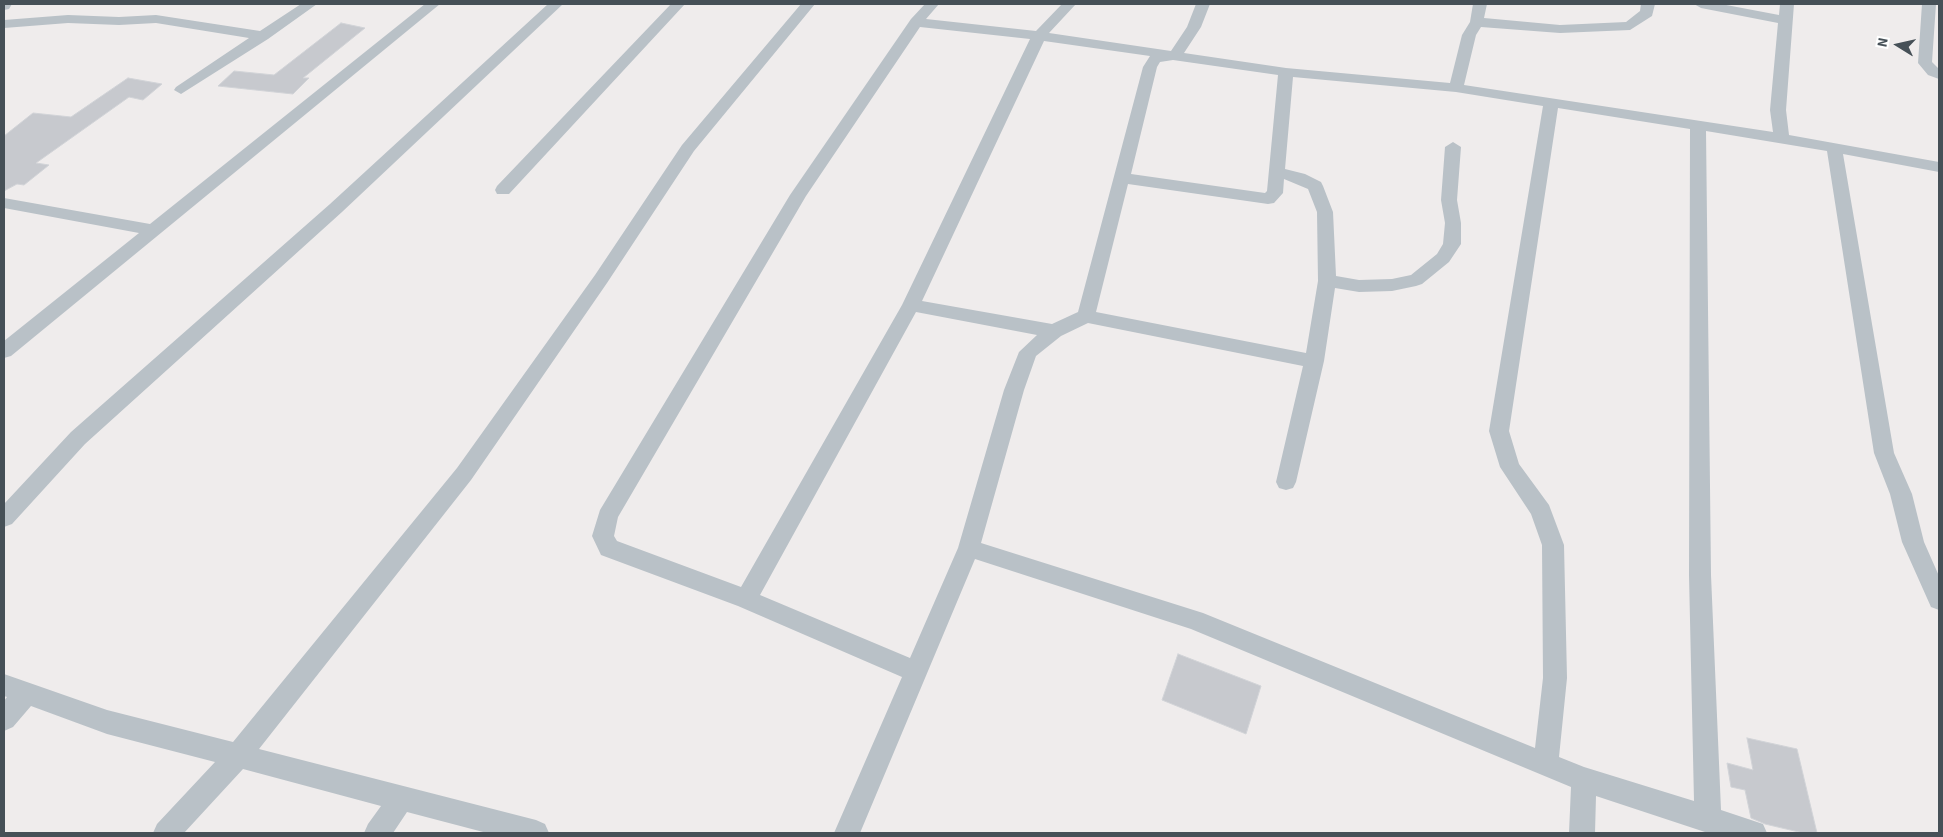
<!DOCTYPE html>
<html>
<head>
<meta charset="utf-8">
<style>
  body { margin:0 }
  #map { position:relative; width:1943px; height:837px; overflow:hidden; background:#efecec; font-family:"Source Sans 3",sans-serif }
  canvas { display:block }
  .frame { position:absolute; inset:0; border:5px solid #465057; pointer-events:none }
  .north { position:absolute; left:1873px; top:20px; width:50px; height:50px; -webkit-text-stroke:4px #fff; paint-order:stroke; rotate:280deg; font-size:14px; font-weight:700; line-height:20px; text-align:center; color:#465057 }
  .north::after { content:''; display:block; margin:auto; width:18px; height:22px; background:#465057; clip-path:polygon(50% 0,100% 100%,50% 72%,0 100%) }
</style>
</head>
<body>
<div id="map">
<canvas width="1943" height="837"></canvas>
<div class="frame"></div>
<div class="north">N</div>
</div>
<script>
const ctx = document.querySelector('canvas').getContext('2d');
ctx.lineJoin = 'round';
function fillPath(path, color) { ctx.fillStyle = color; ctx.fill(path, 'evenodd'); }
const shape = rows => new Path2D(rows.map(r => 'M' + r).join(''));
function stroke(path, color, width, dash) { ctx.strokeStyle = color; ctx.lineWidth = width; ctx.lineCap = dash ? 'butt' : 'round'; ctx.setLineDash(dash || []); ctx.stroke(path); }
const building = shape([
  [341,23,365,28,303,78,309,78,293,94,218,86,234,71,274,75,341,23],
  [128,78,162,84,143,100,129,97,36,163,49,165,24,185,17,184,4,191,4,136,33,113,71,117,128,78],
  [1178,654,1261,686,1246,734,1162,700,1178,654],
  [1747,738,1797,749,1817,833,1803,833,1765,824,1751,818,1745,790,1731,787,1727,763,1753,770,1747,738]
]);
const minor = shape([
  [4,4,12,4,9,9,4,10,4,4],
  [301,4,317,4,268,39,181,94,174,90,176,87,249,38,156,23,119,25,68,23,4,28,4,20,68,15,119,17,156,15,260,31,301,4],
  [425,4,440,4,11,356,4,358,4,341,139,233,4,208,4,198,150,224,425,4],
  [548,4,563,4,342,212,85,444,12,524,4,527,4,504,71,432,330,204,548,4],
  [671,4,685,4,509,194,497,194,495,190,497,186,671,4],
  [801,4,815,4,694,151,607,283,471,480,259,749,536,820,545,824,549,833,487,833,407,812,393,833,364,833,368,824,381,806,243,769,184,833,153,833,157,824,215,762,107,734,31,706,13,727,4,731,4,701,7,697,4,696,4,674,107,710,233,742,457,468,595,275,682,145,801,4],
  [925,4,939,4,926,19,1036,31,1062,4,1076,4,1049,33,1171,51,1187,27,1196,4,1210,4,1201,27,1184,53,1286,68,1450,83,1462,35,1470,22,1473,4,1487,4,1484,18,1560,25,1626,22,1640,11,1641,4,1655,4,1652,16,1630,30,1560,33,1481,27,1476,35,1464,85,1773,132,1770,110,1778,23,1701,8,1694,4,1721,4,1779,15,1780,4,1794,4,1786,110,1789,135,1939,162,1939,172,1843,154,1894,453,1912,494,1924,542,1939,576,1939,610,1931,607,1902,542,1890,494,1874,453,1827,151,1706,131,1711,575,1721,810,1763,824,1767,833,1708,833,1596,796,1595,833,1569,833,1571,787,1191,629,975,559,860,833,834,833,902,677,738,606,601,555,592,536,600,510,790,195,911,19,925,4],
  [920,27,1030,39,902,305,741,587,617,541,614,536,618,517,806,196,920,27],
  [1044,41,1150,56,1143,67,1078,312,1052,324,922,301,1044,41],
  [1173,60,1278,75,1267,191,1265,193,1131,174,1157,67,1160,62,1173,60],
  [1293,77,1456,92,1543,106,1489,431,1500,467,1531,514,1542,545,1543,678,1535,748,1203,613,981,543,1024,390,1036,356,1061,336,1088,323,1303,366,1276,482,1279,488,1286,490,1293,488,1296,482,1324,361,1335,288,1359,292,1392,291,1416,286,1422,284,1449,262,1461,244,1461,223,1457,200,1461,147,1453,142,1445,147,1441,200,1445,223,1443,244,1437,254,1411,275,1392,279,1359,280,1336,276,1333,212,1323,186,1321,182,1305,174,1285,169,1293,77],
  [1558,108,1690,129,1689,575,1694,801,1584,767,1559,757,1567,678,1564,545,1549,505,1519,464,1509,431,1558,108],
  [1284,179,1308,189,1317,212,1318,281,1306,353,1096,312,1128,184,1268,204,1274,203,1283,193,1284,179],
  [916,312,1037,335,1019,352,1004,390,958,548,910,658,760,595,916,312],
  [1922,4,1936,4,1932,62,1939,69,1939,79,1928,75,1918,63,1922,4]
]);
fillPath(building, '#c7c9ce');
stroke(building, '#d1d3d7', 1);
fillPath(minor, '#b9c1c7');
</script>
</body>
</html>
